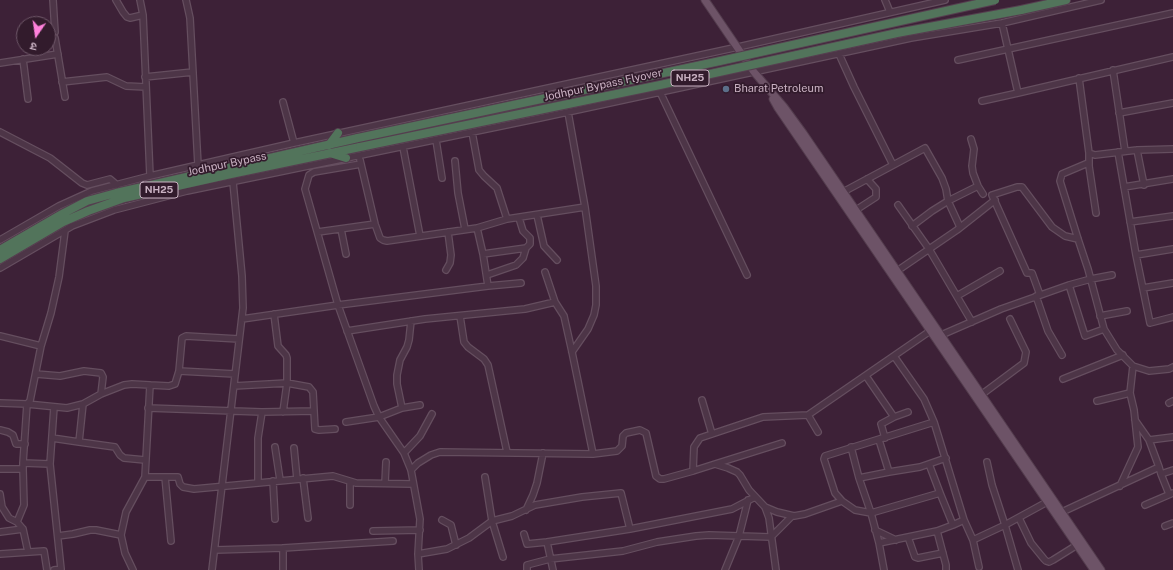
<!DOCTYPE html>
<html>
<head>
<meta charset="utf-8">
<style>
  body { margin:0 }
  #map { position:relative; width:1173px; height:570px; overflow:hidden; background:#3d2137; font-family:"Public Sans","Noto Sans Devanagari",sans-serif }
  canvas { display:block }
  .north { position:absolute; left:16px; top:16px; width:40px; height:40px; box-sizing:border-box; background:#321b2c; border:1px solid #6e5768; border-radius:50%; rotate:193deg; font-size:11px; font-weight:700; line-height:16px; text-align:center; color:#c9b1c2 }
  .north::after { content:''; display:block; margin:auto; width:14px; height:18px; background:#fe81db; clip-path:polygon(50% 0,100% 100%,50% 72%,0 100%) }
</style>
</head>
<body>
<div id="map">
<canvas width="1173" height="570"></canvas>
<div class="north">उ</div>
</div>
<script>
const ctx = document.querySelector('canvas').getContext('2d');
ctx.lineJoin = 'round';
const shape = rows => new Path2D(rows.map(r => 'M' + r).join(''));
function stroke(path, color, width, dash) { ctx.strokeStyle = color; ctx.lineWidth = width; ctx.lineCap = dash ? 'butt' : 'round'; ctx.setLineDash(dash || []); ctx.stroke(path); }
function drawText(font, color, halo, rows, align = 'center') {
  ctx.font = font + ' "Public Sans",sans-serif'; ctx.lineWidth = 3.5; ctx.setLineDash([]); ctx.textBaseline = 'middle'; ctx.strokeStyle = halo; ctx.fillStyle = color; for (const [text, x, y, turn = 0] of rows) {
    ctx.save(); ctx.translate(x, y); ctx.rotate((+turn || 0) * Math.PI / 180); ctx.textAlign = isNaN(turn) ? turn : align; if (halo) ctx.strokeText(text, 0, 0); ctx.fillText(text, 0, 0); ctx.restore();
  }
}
const minor = shape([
  [53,0,55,32],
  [116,0,123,12,127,17,130,18,143,15],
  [140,0,143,15,150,176],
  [186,0,190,18,198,165],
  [885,0,890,12],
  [1002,23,1018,93,1173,57],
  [55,38,65,97],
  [839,54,854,87,893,165],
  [23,59,28,99],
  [958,60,1173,13],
  [0,63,58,54],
  [1113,70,1125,151],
  [145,77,193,72],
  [1079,78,1089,153,1095,155,1137,150,1173,149],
  [62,82,107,77,126,86,146,87],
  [660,92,747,275],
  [982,101,1018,93],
  [283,102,294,143],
  [1119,113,1173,103],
  [0,132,50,158,82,183,87,185,110,179,117,185],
  [472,132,479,170,484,176,497,188,507,219],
  [971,139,974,149,972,166,973,173,978,186,983,194],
  [436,140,442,178],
  [403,147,420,236],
  [1137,150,1144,185],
  [1118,152,1136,255,1173,249],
  [1089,153,1089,166,1096,213],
  [360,160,375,224,380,238,383,240,387,241,477,228,507,219,585,207,568,112],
  [455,161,458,193,465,229],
  [1088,163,1062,174,1060,181,1078,239,1088,269,1104,329,1117,350,1133,366],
  [361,164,314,172,309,175,305,189,338,305,488,286,483,254,526,248,530,244,530,238,523,231,519,218],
  [1124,187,1173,179],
  [843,192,925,148,942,178,946,189,948,201,932,211,912,226],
  [898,205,929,249,972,322],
  [856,210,876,197,876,189,867,179],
  [537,215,544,246,557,260],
  [1130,222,1173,216],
  [960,227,948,201,978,186],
  [477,228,483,254],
  [341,229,346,254],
  [318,232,375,224],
  [0,240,59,206,92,191,150,176,294,143,738,47,945,0],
  [1136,255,1150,323,1173,317],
  [0,268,72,226,114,210,187,191,540,118,911,38,1002,23,1101,0],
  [446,270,450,263,451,255,448,232],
  [897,271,957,230,995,200],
  [545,272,555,302,564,316,572,352,593,454],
  [487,275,516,265,523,258,526,248],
  [1069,285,1085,336,1104,329],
  [488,286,521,283],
  [1143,288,1173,283],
  [1040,295,1032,273,1027,273,992,195,1017,187,1022,187,1052,227,1065,236,1078,239],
  [957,296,1000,271],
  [1036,296,1048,331,1062,355],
  [274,314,278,346,286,355,287,358,287,383,283,412],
  [460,316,464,342,468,347,484,359,488,365,507,452],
  [1100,316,1127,311],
  [242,319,338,305,374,406,379,417,404,453,411,470,420,519,418,554,419,570],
  [347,331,425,319,525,309,555,302],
  [0,336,41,346],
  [939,336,1001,309,1069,285,1091,279,1112,275],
  [572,352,588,329,594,315,596,305,596,286,585,207],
  [894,356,924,399,934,422],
  [179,371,182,338,186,336,239,339],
  [36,374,60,376,84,371,101,373,103,377,101,394],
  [235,374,179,371,175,384,169,386,150,385,145,477,178,477,180,484,183,487,194,489,333,476,356,483,413,484],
  [866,376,894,417,881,424,885,438],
  [1063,379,1123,355],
  [234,386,287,383,309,387,313,392,315,429,319,430,335,429],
  [981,395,1024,363,1026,352,1010,319],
  [702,400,712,434],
  [1097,401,1130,393],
  [0,403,27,404,30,401,41,346,51,313,59,277,65,231],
  [1169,403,1173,401],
  [83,404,79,442,115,447,120,455,124,458,145,460],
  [148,408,262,412,314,411],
  [402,408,397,384,397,375,400,360,407,347,409,340,411,321],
  [808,415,818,432],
  [894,417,908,412],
  [1135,420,1149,440,1159,467],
  [346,422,379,417,402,408,420,405],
  [0,430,8,432,13,435,16,444,25,444],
  [52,438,79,442],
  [1149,440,1173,437],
  [275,447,280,480],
  [851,447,859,478,871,513,879,543,937,531,953,525],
  [294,448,297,479],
  [404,453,420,436,432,414],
  [23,463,27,404,67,408,83,404,101,394,124,385,132,384,150,385],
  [50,464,54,407],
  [715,464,782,443],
  [929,464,940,493],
  [0,469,23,469,24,505,17,522],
  [23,469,23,463,50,464,61,569,54,570],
  [411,470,418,463,431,455,440,452,593,454,617,451,622,446,623,436,626,433,640,430,646,433,656,476,660,479,664,479,693,471,694,447,700,438,763,417,808,415,930,331],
  [693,471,715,464,728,468,737,472,740,475,749,490,765,507,769,518,776,570],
  [889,472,920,467,946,458],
  [165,477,171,541],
  [485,477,492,521,512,516,535,505,582,497,621,493,630,529,547,542,553,570],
  [303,478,308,518],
  [859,478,889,472,879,440],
  [273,481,275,519],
  [258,483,258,438,262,412],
  [385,483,386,462],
  [1120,486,1138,447,1134,410,1130,393,1133,366,1149,371,1169,369,1173,367],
  [0,494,2,507,9,518,17,522,23,529,28,552],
  [1169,494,1161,474,1173,470],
  [350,505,350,482],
  [1145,505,1173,493],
  [765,507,777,512,794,516,805,514,842,501],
  [526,510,533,495,537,483,543,453],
  [1062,512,1159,467,1161,474],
  [1019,518,1031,543,1044,559,1046,561,1049,562,1053,560,1077,545],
  [442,520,451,525,456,545],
  [964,520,934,422,825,456,824,459,835,493,842,501,855,510,871,513,940,493,953,525,964,520,973,540,1005,525,992,485,987,462],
  [1165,526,1173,523],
  [630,529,732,509,755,497],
  [875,530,896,540],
  [373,531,420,530],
  [937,531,946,565,946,570],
  [0,532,23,529],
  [524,534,527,544,547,542],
  [58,536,73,534,90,530,96,530,121,535],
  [908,537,915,557,918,558,943,553],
  [973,540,979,567],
  [879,543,884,570],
  [215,550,283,548],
  [0,554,44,551,47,570],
  [418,554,447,549,469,538,492,521,503,557],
  [133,570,125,553,121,535,126,512,145,477],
  [212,570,243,308,242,276,233,182],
  [283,570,283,548,393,541],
  [527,570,527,565,550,559,623,551,657,542,696,536,709,535,771,537,792,516],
  [725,570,739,536,748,500],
  [1018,570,1005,525,1047,502]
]);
const major = shape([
  [705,0,754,72,784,107,803,133,1101,570],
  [773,99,778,108,1094,570]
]);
const highway = shape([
  [1021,10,1066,0],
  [329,145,338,133],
  [333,154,346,158],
  [0,250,62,214,87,201,116,193,358,138],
  [0,259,63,222,88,211,124,198,231,174,360,147]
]);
const highwayBridge = shape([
  [358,138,720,61,995,0],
  [360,147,660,85,897,33,1021,10]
]);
const markers = [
  [726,89,4,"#5c6f8a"]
];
const shields = [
  [690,78,38],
  [159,190,38]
];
const shieldNames = [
  ["NH25",690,78],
  ["NH25",159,190]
];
const streetNames = [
  ["Jodhpur Bypass Flyover",603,85,-12],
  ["Jodhpur Bypass",227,164,-12]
];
const poiNames = [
  ["Bharat Petroleum",734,89]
];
stroke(minor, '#654e5f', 8);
stroke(major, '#533c4d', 9);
stroke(highway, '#553e4f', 10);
stroke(minor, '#4d3547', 5.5);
stroke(major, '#6d5367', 7);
stroke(highway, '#52745b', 8);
stroke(highwayBridge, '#553e4f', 10, []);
stroke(highwayBridge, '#52745b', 8);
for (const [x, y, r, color] of markers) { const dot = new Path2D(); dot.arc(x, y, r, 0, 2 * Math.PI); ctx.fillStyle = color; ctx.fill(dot); stroke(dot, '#321b2c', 1.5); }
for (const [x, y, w] of shields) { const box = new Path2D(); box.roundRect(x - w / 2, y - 8, w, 16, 3); ctx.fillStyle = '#321b2c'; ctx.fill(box); stroke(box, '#c9b1c2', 1); }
drawText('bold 10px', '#c9b1c2', null, shieldNames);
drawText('11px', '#c9b1c2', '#321b2c', streetNames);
drawText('11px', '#c9b1c2', '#321b2c', poiNames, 'left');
</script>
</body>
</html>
